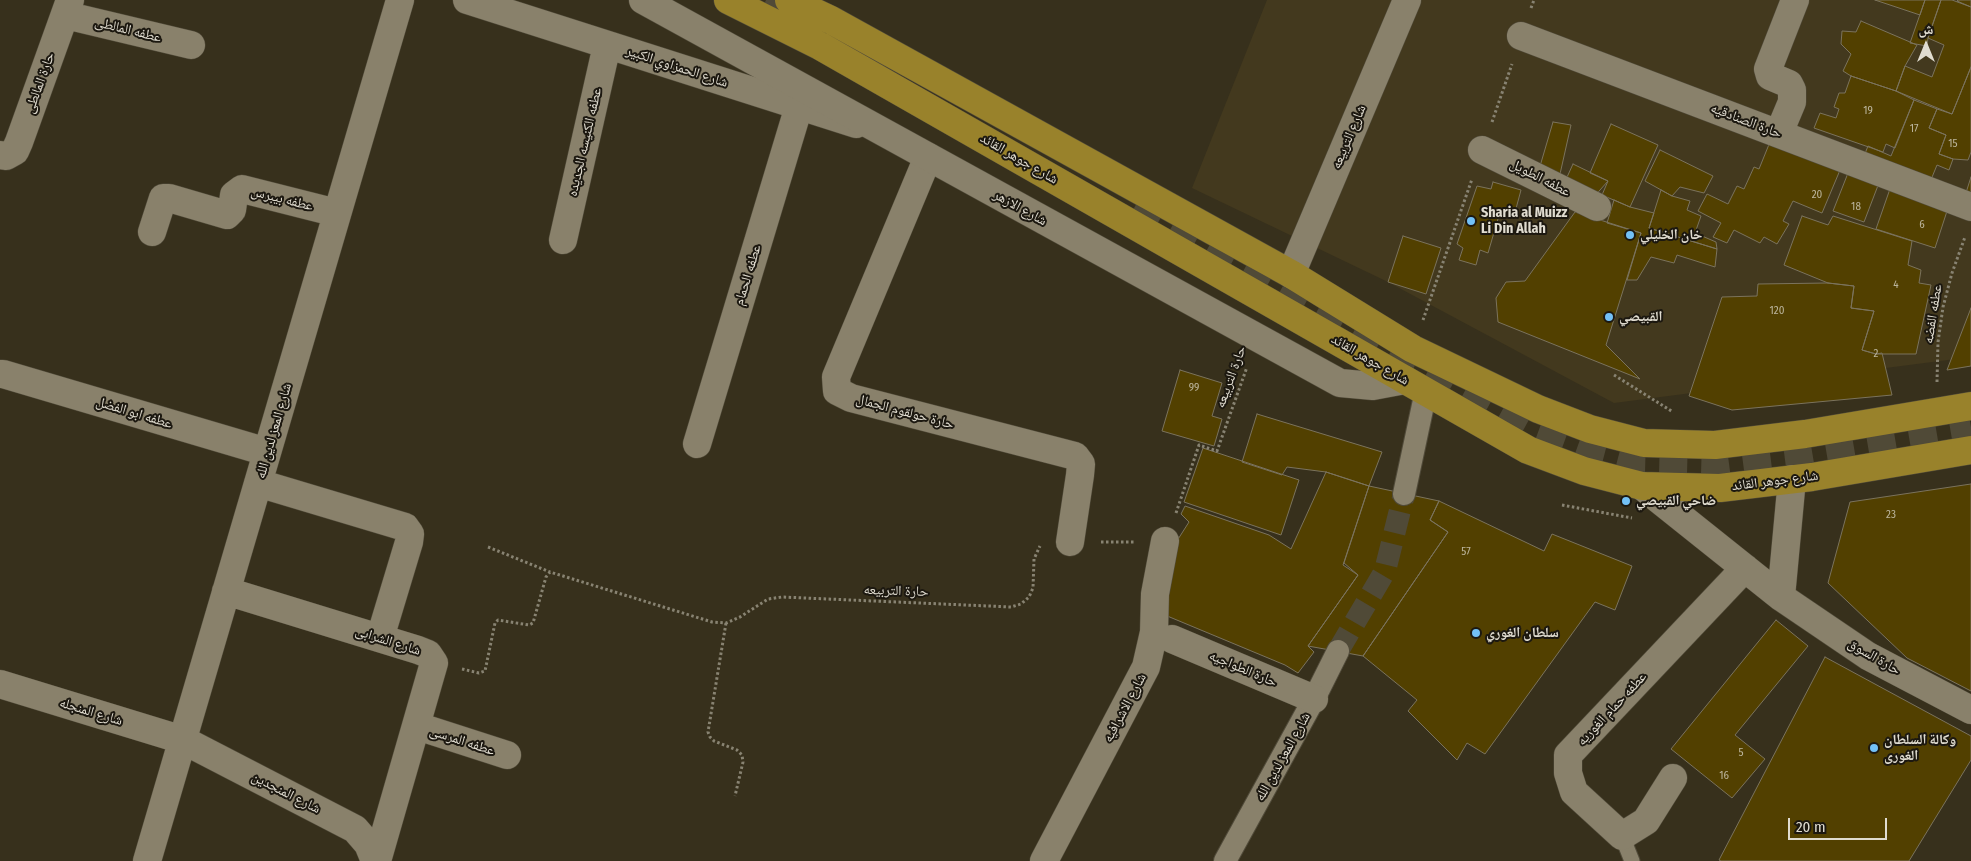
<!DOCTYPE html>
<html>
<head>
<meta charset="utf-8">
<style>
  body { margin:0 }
  #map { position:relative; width:1971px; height:861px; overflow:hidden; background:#37301c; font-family:"Fira Sans Condensed","Noto Naskh Arabic",sans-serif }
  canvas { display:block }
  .north { position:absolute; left:1901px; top:20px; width:50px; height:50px; -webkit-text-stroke:4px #1c1810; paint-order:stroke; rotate:0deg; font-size:14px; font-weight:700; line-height:20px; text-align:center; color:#e0dcd0 }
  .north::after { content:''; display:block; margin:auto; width:18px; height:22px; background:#e0dcd0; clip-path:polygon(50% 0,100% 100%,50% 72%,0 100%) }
  .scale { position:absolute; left:1788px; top:818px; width:99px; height:22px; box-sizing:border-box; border:2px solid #e0dcd0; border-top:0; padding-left:6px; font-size:15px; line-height:18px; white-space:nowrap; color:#e0dcd0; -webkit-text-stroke:4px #1c1810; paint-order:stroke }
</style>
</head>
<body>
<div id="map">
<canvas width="1971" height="861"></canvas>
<div class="north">ش</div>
<div class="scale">20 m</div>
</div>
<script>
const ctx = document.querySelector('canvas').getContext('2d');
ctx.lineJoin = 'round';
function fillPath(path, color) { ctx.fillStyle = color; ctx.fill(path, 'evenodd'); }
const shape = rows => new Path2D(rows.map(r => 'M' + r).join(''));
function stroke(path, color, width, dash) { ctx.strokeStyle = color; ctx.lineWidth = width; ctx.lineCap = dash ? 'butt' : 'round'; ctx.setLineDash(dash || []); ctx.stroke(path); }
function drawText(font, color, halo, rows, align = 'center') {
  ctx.font = font + ' "Fira Sans Condensed","Noto Naskh Arabic",sans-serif'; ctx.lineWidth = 4; ctx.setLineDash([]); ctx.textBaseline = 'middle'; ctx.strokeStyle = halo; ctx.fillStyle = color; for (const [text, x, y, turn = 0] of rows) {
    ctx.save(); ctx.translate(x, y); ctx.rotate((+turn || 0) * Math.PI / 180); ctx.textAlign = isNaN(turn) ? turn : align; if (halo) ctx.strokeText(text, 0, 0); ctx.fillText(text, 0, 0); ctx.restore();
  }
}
const built = shape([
  [1267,0,1971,0,1971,357,1614,403,1388,282,1192,188]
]);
const building = shape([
  [1875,0,1925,0,1920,15,1875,0],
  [1925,0,1941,0,1928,38,1927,46,1910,43,1925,0],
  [1941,0,1952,0,1971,7,1971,67,1952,114,1896,91,1905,66,1932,77,1944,45,1928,38,1941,0],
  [1958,0,1971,0,1971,7,1957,1,1958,0],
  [1861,21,1917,45,1905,66,1896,91,1851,76,1843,71,1851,54,1841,44,1842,31,1856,32,1861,21],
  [1971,67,1971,152,1968,160,1953,159,1939,154,1946,135,1929,128,1937,109,1952,114,1971,67],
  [1851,76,1896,91,1914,100,1895,148,1886,144,1883,152,1814,128,1820,113,1836,118,1839,109,1834,107,1839,93,1845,93,1851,76],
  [1914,100,1937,109,1929,128,1946,135,1939,154,1953,159,1949,170,1937,165,1928,187,1862,161,1868,146,1891,156,1914,100],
  [1553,122,1571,125,1558,183,1538,173,1553,122],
  [1611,124,1658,145,1630,207,1602,195,1608,181,1590,173,1611,124],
  [1772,137,1843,163,1822,213,1793,201,1783,221,1789,224,1777,244,1764,237,1760,243,1734,230,1727,243,1713,237,1721,223,1698,211,1707,194,1728,204,1737,186,1744,189,1754,167,1759,169,1772,137],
  [1660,150,1713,176,1704,193,1680,187,1672,196,1645,181,1660,150],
  [1852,163,1882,175,1864,222,1833,211,1852,163],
  [1573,164,1608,181,1592,199,1563,186,1573,164],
  [1971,177,1971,201,1964,199,1971,177],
  [1493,182,1521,190,1514,216,1500,212,1488,253,1480,250,1476,265,1459,260,1463,248,1457,244,1477,186,1491,189,1493,182],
  [1891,186,1949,205,1935,248,1876,229,1891,186],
  [1661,190,1672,196,1690,201,1687,210,1701,216,1695,233,1716,242,1717,249,1649,228,1661,190],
  [1614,200,1630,207,1654,213,1649,228,1717,249,1715,267,1677,255,1674,263,1651,257,1637,280,1627,280,1641,233,1607,223,1614,200],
  [1575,212,1641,233,1606,345,1640,379,1498,322,1496,298,1506,282,1525,281,1575,212],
  [1802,216,1828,225,1833,216,1912,241,1908,265,1921,270,1919,283,1931,285,1916,354,1876,354,1862,350,1874,311,1851,308,1854,286,1828,283,1784,265,1802,216],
  [1403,236,1441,248,1426,294,1388,282,1403,236],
  [1828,283,1854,286,1851,308,1874,311,1862,350,1876,354,1882,353,1892,395,1732,410,1689,396,1722,297,1757,296,1758,284,1828,283],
  [1971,308,1971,366,1947,370,1971,308],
  [1180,370,1222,383,1212,416,1222,419,1214,446,1162,431,1180,370],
  [1257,414,1382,452,1369,486,1326,472,1287,467,1282,475,1242,462,1257,414],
  [1203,448,1299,480,1281,535,1184,502,1203,448],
  [1326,472,1369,486,1343,565,1358,575,1308,646,1314,652,1298,673,1285,665,1160,613,1166,558,1189,522,1181,514,1185,506,1269,535,1291,549,1326,472],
  [1971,484,1971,691,1907,658,1828,583,1850,502,1971,484],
  [1369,486,1439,501,1430,520,1448,532,1363,656,1308,646,1358,575,1344,563,1369,486],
  [1439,501,1544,551,1552,534,1632,566,1615,610,1595,602,1485,754,1467,743,1457,760,1408,711,1417,700,1363,656,1448,532,1430,520,1439,501],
  [1776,620,1808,646,1735,735,1765,759,1732,798,1671,749,1776,620],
  [1825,657,1971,736,1971,760,1909,861,1721,861,1719,860,1825,657]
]);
const pedestrianTunnel = shape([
  [1338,651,1385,571,1404,494]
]);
const primaryTunnel = shape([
  [766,0,810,21],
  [1133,210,1531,429,1586,449,1643,464,1719,466,1811,454,1971,427]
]);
const path = shape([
  [1531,8,1534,0],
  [1492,122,1512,64],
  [1423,320,1472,179],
  [1614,375,1673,412],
  [1937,382,1938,342,1943,307,1952,273,1965,237],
  [1562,505,1632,518],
  [1176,513,1199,445,1217,451,1247,367],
  [1101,542,1134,542],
  [488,547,550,572],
  [726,623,708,732,710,737,714,741,737,750,742,755,743,762,735,796],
  [462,669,479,673,485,671,495,623,498,620,529,625,533,623,546,577,550,572,712,622,726,623,740,617,768,599,782,597,1011,607,1021,604,1029,597,1033,588,1034,559,1040,546]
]);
const service = shape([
  [1622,836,1632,861]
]);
const pedestrian = shape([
  [1404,494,1426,391],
  [1225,861,1314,699,1338,651]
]);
const minor = shape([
  [467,0,856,124],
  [65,15,191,45],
  [1521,36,1971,207],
  [1779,133,1792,102,1792,90,1789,84,1770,76,1768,69,1795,0],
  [1482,150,1597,207],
  [0,155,6,156,15,151,19,142,70,0],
  [928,157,836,377,837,391,851,398,1075,456,1081,464,1080,475,1070,542],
  [152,232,163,198,169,198,227,215,232,210,234,195,242,189,337,213],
  [563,240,607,45],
  [1291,274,1407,0],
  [0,374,3,374,267,452],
  [697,444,799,106],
  [258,483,405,527,410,534,409,542,380,638],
  [1642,486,1781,597,1868,656,1971,710],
  [226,591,418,650,428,654,434,663,377,861],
  [1781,597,1792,479],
  [1172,639,1314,699],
  [0,684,183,740,355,829,368,844,375,861],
  [417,726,507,755],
  [1673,778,1646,821,1622,836,1574,792,1568,773,1568,755,1745,568],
  [147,861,400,0],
  [1044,861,1146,667,1154,632,1155,594,1165,541]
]);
const secondary = shape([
  [643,0,1340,383,1373,386,1405,380]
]);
const primary = shape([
  [728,0,820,46,1528,450,1584,471,1642,486,1720,488,1812,477,1971,450],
  [789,0,831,20,1291,274,1413,349,1538,409,1590,429,1644,443,1715,445,1805,434,1971,406]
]);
const markers = [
  [1471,221,5,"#73c1f6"],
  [1630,235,5,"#73c1f6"],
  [1609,317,5,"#73c1f6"],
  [1626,501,5,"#73c1f6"],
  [1476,633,5,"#73c1f6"],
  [1874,748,5,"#73c1f6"]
];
const numberNames = [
  ["19",1868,111],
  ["17",1914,129],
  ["15",1953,144],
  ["20",1817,195],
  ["18",1856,207],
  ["6",1922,225],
  ["4",1896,285],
  ["120",1777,311],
  ["2",1876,354],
  ["99",1194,388],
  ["23",1891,515],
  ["57",1466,552],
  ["5",1741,753],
  ["16",1724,776]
];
const streetNames = [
  ["عطفه المالطى",128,30,14],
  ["شارع الحمزاوي الكبير",677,67,18],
  ["حارة المالطى",40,83,-70],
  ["حارة الصنادقيه",1746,121,21],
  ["شارع التربيعه",1349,137,-67],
  ["عطفه الكنيسه الجديده",585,142,-77],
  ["شارع جوهر القائد",1019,159,30],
  ["عطفه الطويل",1540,178,27],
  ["عطفه بيبرس",282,199,14],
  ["شارع الازهر",1020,208,29],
  ["عطفه الحمام",748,275,-73],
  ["عطفه الفضه",1933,314,-81],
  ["شارع جوهر القائد",1370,360,30],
  ["حارة التربيعه",1231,377,-70],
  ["حارة حولقوم الجمال",905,412,15],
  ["عطفه ابو الفضل",134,413,17],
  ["شارع المعز لدين الله",274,431,-74],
  ["شارع جوهر القائد",1775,481,-7],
  ["حارة التربيعه",896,591,2],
  ["شارع الشرابى",388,641,18],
  ["حارة السوق",1874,657,30],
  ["حارة الطواجيه",1243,669,23],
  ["شارع الاشرافيه",1125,708,-62],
  ["عطفه حمام الغوريه",1612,709,-47],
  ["شارع المنجله",91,712,17],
  ["عطفه المرسى",462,741,18],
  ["شارع المعز لدين الله",1283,757,-61],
  ["شارع المنجدين",286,793,27]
];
const poiNames = [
  ["Sharia al Muizz",1481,213],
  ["Li Din Allah",1481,229],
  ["خان الخليلي",1640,235],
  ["القبيصي",1619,317],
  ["ضاحي القبيصي",1636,501],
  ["سلطان الغوري",1486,633],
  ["وكالة السلطان",1884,740],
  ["الغورى",1884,756]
];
fillPath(built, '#43391e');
fillPath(building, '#524000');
stroke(building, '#7b735d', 1);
stroke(pedestrianTunnel, '#504a37', 22, [22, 11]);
stroke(primaryTunnel, '#504a37', 28, [28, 14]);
stroke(service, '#514b3a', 17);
stroke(pedestrian, '#514b3a', 24);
stroke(minor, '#514b3a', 29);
stroke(secondary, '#514b3a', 29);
stroke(primary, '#514b3a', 29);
stroke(path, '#888372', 3, [2.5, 2.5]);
stroke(service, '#89816b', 15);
stroke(pedestrian, '#89816b', 22);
stroke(minor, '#89816b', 28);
stroke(secondary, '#89816b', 28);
stroke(primary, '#99822b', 28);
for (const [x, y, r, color] of markers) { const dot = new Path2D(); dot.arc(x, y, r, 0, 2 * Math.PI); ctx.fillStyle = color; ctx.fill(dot); stroke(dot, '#1c1810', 2); }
drawText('11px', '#bcb59c', null, numberNames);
drawText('14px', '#e0dcd0', '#1c1810', streetNames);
drawText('bold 14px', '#e0dcd0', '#1c1810', poiNames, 'left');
</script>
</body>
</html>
